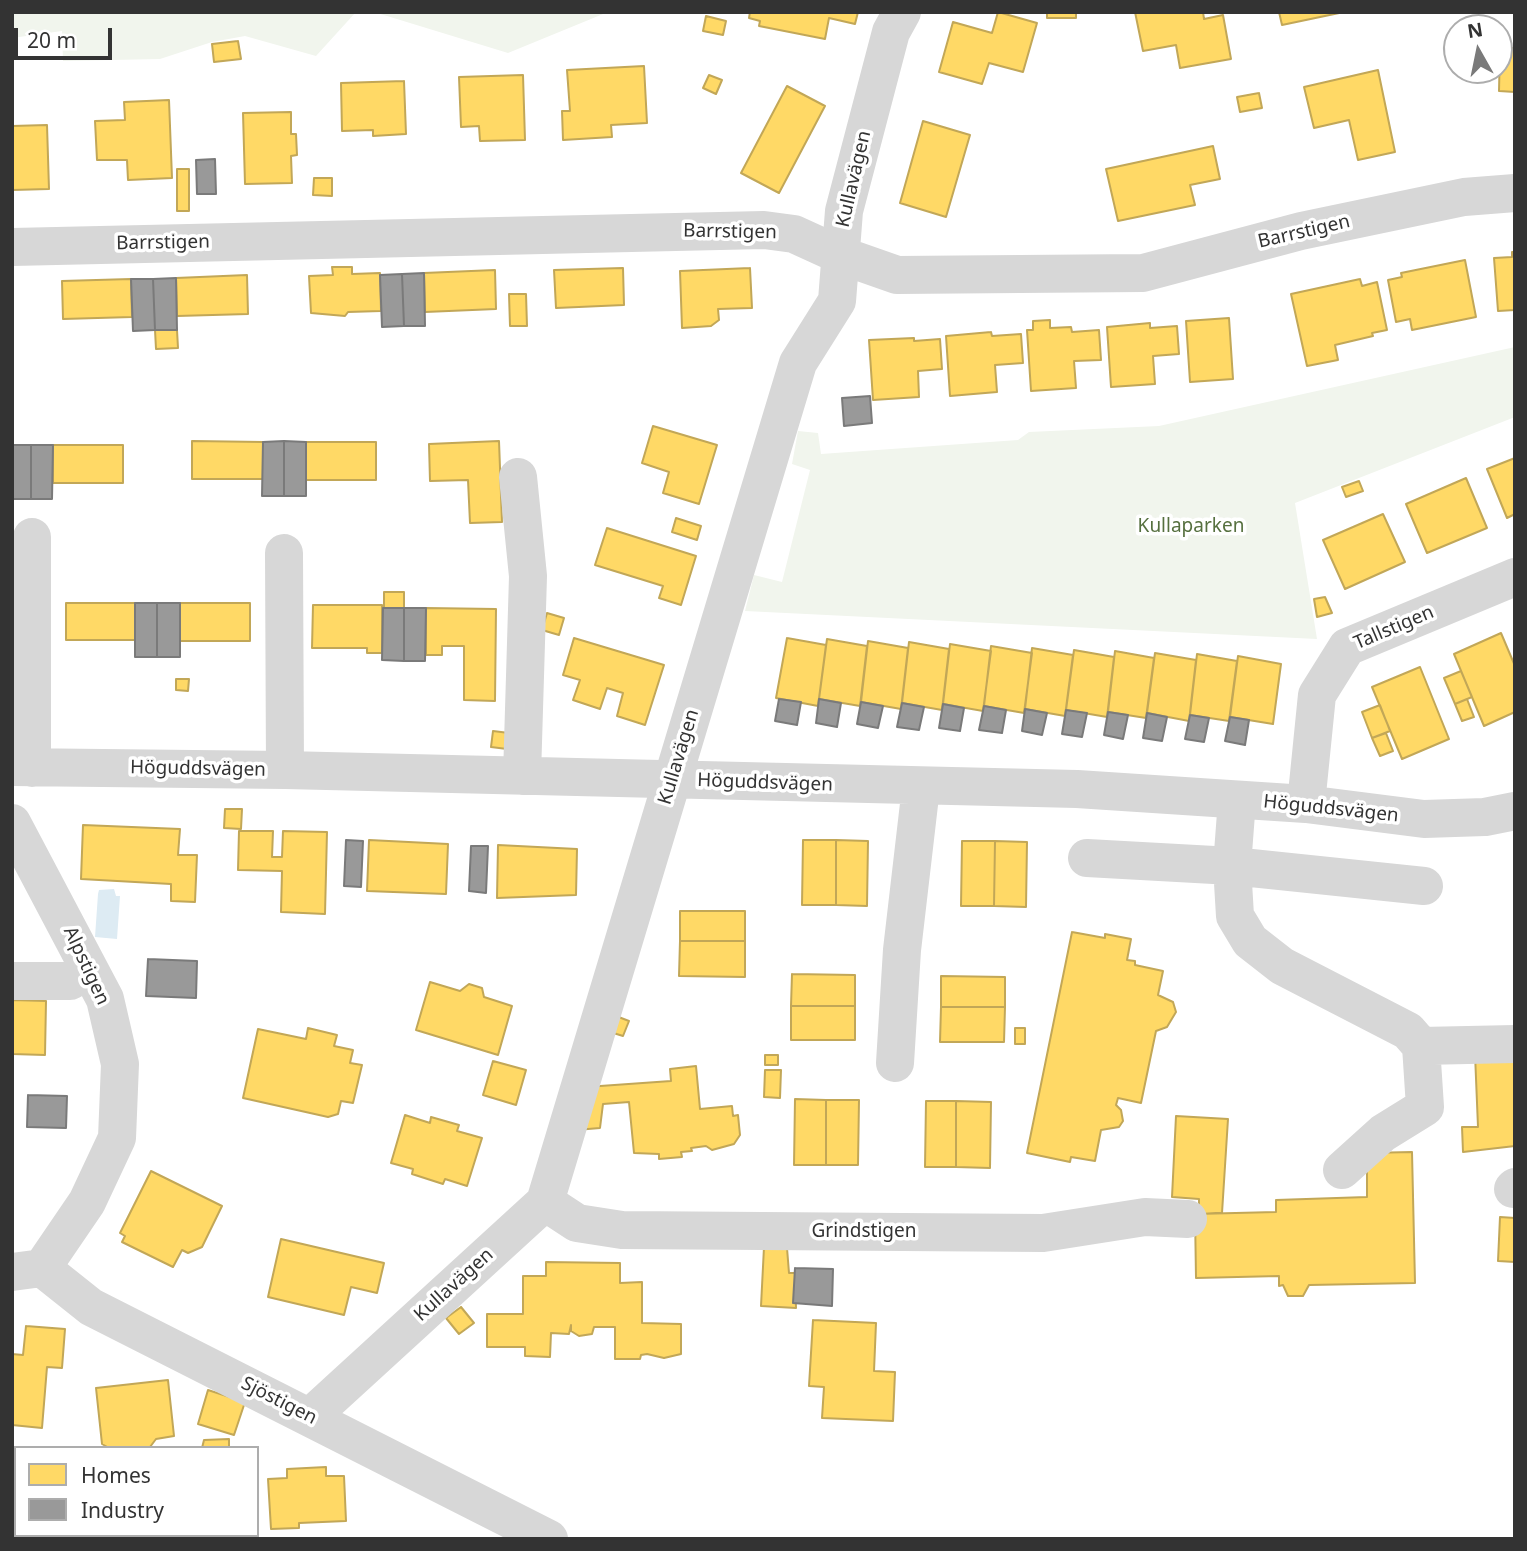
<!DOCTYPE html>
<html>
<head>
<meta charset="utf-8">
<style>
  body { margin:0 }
  #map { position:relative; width:1527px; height:1551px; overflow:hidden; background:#fff; font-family:"Noto Sans",sans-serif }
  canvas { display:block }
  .frame { position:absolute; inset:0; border:14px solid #333; pointer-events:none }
  .legend { position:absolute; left:14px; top:1446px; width:245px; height:91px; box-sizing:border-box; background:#fff; border:2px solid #adadad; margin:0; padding:9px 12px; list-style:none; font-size:21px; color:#333 }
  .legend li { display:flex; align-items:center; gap:14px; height:35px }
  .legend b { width:35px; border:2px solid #adadad }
  .north { position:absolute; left:1443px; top:14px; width:70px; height:70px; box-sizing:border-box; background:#fff; border:2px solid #adadad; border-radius:50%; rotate:351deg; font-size:19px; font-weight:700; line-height:28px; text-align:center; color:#333 }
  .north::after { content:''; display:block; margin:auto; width:24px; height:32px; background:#7a7a7a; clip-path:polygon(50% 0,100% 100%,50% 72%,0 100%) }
  .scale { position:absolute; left:14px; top:28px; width:98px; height:32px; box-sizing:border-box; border:4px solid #333; border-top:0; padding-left:9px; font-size:21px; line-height:24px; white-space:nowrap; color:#333; -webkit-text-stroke:5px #fff; paint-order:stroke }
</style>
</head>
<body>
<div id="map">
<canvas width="1527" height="1551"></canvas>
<div class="frame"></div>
<ul class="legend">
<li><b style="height:19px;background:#ffd966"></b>Homes</li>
<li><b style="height:19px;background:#999"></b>Industry</li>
</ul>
<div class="north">N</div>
<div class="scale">20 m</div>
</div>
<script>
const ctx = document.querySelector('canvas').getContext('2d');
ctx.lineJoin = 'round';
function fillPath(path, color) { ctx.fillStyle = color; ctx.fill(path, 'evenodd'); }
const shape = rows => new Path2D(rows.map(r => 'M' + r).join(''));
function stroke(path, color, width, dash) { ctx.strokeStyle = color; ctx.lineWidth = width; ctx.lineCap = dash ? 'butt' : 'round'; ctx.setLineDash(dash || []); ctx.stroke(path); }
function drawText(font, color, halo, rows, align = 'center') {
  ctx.font = font + ' "Noto Sans",sans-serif'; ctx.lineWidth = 7; ctx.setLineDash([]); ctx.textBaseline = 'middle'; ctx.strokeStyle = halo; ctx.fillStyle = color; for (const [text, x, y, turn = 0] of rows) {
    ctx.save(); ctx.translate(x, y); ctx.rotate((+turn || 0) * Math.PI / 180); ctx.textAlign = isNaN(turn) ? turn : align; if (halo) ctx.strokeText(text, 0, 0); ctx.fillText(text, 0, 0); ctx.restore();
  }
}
const green = shape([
  [12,12,356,12,316,56,245,36,212,42,160,59,63,61,62,31,12,38],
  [374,12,608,12,508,53],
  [1515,347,1515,417,1295,503,1317,639,745,611,754,575,782,582,810,470,792,464,798,431,818,433,821,454,1018,440,1029,432,1159,426]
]);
const water = shape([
  [114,889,116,896,120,896,117,939,95,937,98,894,99,890]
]);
const homes = shape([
  [750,12,858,12,855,24,829,18,825,39,759,26,760,21,749,18,750,12],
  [998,12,1037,23,1023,72,989,63,982,84,939,72,953,22,992,33,998,12],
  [1047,12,1076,12,1076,18,1047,18,1047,12],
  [1135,12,1203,12,1204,19,1223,15,1231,59,1180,68,1176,45,1143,51,1135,12],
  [1279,12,1344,12,1282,25,1279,12],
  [706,16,726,21,723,35,703,31,706,16],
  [238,41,241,59,214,62,212,44,238,41],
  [1500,48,1515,48,1515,92,1499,91,1500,48],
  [644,66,647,123,611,125,612,137,563,140,562,111,570,111,567,70,644,66],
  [1378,70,1395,152,1358,160,1349,120,1314,128,1304,87,1378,70],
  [523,75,525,140,480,141,479,126,461,127,459,77,523,75],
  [709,75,722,80,716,94,703,88,709,75],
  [404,81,406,134,373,136,373,130,342,131,341,83,404,81],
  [787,86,825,106,779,193,741,173,787,86],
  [1259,93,1262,108,1240,112,1237,97,1259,93],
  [169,100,172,178,128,180,127,160,97,160,95,121,125,120,124,102,169,100],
  [291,112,291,134,296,134,297,155,291,156,292,183,245,184,243,113,291,112],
  [923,121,970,135,946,217,900,203,923,121],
  [47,125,49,189,12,190,12,126,47,125],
  [1213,146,1220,179,1190,185,1195,205,1118,221,1106,169,1213,146],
  [177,169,189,169,189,211,177,211,177,169],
  [314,178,332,178,332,196,313,195,314,178],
  [1512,252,1515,252,1515,310,1498,311,1494,258,1512,257,1512,252],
  [1465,260,1476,317,1412,330,1410,319,1396,322,1388,280,1402,277,1401,273,1465,260],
  [332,267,352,267,352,274,380,273,381,311,348,312,345,316,311,313,309,276,333,275,332,267],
  [623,268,624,305,556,308,554,270,623,268],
  [750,268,752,308,718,309,719,320,711,326,682,328,680,271,750,268],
  [495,270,496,309,425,312,424,273,495,270],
  [247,275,248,314,177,316,176,278,247,275],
  [131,279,132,317,63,319,62,281,131,279],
  [1360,279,1362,286,1377,282,1387,330,1372,333,1373,336,1335,345,1338,360,1307,366,1291,294,1360,279],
  [509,294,526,294,527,326,510,326,509,294],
  [1229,318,1233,379,1190,382,1186,321,1229,318],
  [1050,320,1050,328,1071,327,1072,332,1099,330,1101,360,1074,361,1076,388,1031,391,1027,330,1033,330,1033,321,1050,320],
  [1150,323,1150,328,1177,326,1179,354,1153,356,1155,384,1111,387,1107,327,1150,323],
  [155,330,177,330,178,348,156,349,155,330],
  [991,332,992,336,1021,334,1023,363,995,365,997,392,950,396,946,336,991,332],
  [914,338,914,341,940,339,942,369,918,371,919,397,873,400,869,340,914,338],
  [653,426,717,445,699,504,663,493,669,472,642,463,653,426],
  [192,441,263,442,263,479,192,479,192,441],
  [499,441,502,522,470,523,468,480,430,481,429,444,499,441],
  [306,442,376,442,376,480,305,480,306,442],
  [53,445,123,445,123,483,53,483,53,445],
  [1515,458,1515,514,1507,518,1487,469,1515,458],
  [1466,478,1487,528,1427,553,1406,504,1466,478],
  [1359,481,1363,491,1346,497,1342,487,1359,481],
  [1383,514,1405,562,1345,589,1323,540,1383,514],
  [676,518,701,526,697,540,672,532,676,518],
  [607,528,696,556,681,605,659,598,663,586,595,565,607,528],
  [384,592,404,592,404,608,384,608,384,592],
  [1325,597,1332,613,1317,617,1314,599,1325,597],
  [66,603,135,603,135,640,66,640,66,603],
  [180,603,250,603,250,641,180,641,180,603],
  [313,605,382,605,382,653,367,653,367,648,312,648,313,605],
  [426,608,496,609,495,701,464,700,464,646,442,646,442,655,426,655,426,608],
  [547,613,564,618,559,635,542,630,547,613],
  [1501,633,1515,666,1515,712,1484,726,1454,654,1501,633],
  [574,638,664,665,645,725,617,716,623,693,607,688,600,709,573,700,580,680,563,675,574,638],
  [787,638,826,645,818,706,776,698,787,638],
  [827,639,867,646,860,706,819,699,827,639],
  [868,641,908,648,901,709,861,702,868,641],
  [909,642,949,649,942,710,902,703,909,642],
  [950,644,991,651,983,711,943,704,950,644],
  [991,646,1032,653,1024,713,984,706,991,646],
  [1032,648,1073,655,1065,716,1025,709,1032,648],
  [1074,650,1114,657,1107,717,1066,710,1074,650],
  [1115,651,1154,658,1146,718,1108,712,1115,651],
  [1155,653,1196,660,1189,721,1147,713,1155,653],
  [1197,654,1237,661,1229,721,1190,715,1197,654],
  [1238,656,1281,664,1273,724,1230,717,1238,656],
  [1420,667,1449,739,1402,759,1372,687,1420,667],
  [1461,671,1472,697,1455,704,1444,678,1461,671],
  [176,679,189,679,188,691,176,690,176,679],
  [1467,699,1474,717,1462,721,1455,704,1467,699],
  [1380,705,1390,731,1372,738,1362,712,1380,705],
  [493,731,509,733,507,749,491,747,493,731],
  [1386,733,1393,751,1380,756,1372,738,1386,733],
  [225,809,242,809,241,829,224,828,225,809],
  [83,825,180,829,178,855,197,855,195,902,171,901,171,884,81,879,83,825],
  [239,831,273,831,272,857,282,857,283,831,327,832,325,914,281,912,282,871,238,870,239,831],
  [369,840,448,844,446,894,367,891,369,840],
  [803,840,836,840,836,905,802,905,803,840],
  [836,840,868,841,867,906,836,905,836,840],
  [962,841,995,841,994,906,961,906,962,841],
  [995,841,1027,842,1026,907,994,906,995,841],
  [498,845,577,849,576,895,497,898,498,845],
  [680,911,745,911,745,941,680,941,680,911],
  [1072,932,1105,938,1105,934,1131,939,1127,960,1135,961,1135,965,1163,971,1158,995,1173,1002,1176,1012,1167,1027,1156,1031,1141,1103,1118,1098,1116,1105,1121,1110,1123,1121,1119,1127,1101,1130,1095,1161,1071,1157,1070,1162,1027,1153,1072,932],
  [680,941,745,941,745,977,679,976,680,941],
  [792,974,855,975,855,1006,791,1006,792,974],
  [941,976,1005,977,1005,1007,941,1007,941,976],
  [430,982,460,991,469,984,482,988,484,997,512,1006,498,1055,416,1030,430,982],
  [12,1000,46,1001,45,1055,12,1054,12,1000],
  [791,1006,855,1006,855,1040,791,1040,791,1006],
  [941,1007,1005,1007,1004,1042,940,1042,941,1007],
  [616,1016,629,1021,623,1036,610,1032,616,1016],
  [308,1028,337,1035,334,1046,353,1050,350,1063,362,1065,353,1103,341,1101,338,1114,328,1117,243,1098,258,1029,306,1039,308,1028],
  [1015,1028,1025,1028,1025,1044,1015,1044,1015,1028],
  [1515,1053,1515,1146,1463,1152,1462,1127,1478,1127,1475,1054,1515,1053],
  [765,1055,778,1055,778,1065,765,1065,765,1055],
  [493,1061,526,1070,516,1105,483,1095,493,1061],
  [696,1066,700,1109,732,1106,733,1116,738,1115,740,1135,734,1144,712,1150,706,1146,691,1148,692,1151,681,1152,682,1157,659,1159,659,1154,634,1153,629,1102,603,1104,600,1128,576,1130,586,1087,671,1081,670,1069,696,1066],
  [765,1070,781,1070,780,1098,764,1097,765,1070],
  [795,1099,826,1100,826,1165,794,1165,795,1099],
  [826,1100,859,1100,858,1165,826,1165,826,1100],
  [926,1101,956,1101,956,1167,925,1167,926,1101],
  [956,1101,991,1102,990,1168,956,1167,956,1101],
  [405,1115,430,1123,431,1117,459,1125,457,1131,482,1138,467,1186,445,1179,443,1184,412,1174,413,1169,391,1163,405,1115],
  [1176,1116,1228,1119,1222,1213,1199,1214,1199,1199,1172,1197,1176,1116],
  [1412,1152,1415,1283,1309,1285,1303,1296,1288,1296,1283,1285,1279,1286,1279,1276,1196,1278,1195,1214,1276,1212,1276,1200,1367,1197,1367,1153,1412,1152],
  [151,1171,222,1206,202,1247,188,1253,182,1250,173,1267,122,1242,125,1236,120,1233,151,1171],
  [1500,1217,1515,1218,1515,1262,1498,1261,1500,1217],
  [281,1239,384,1263,377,1293,351,1287,344,1315,268,1297,281,1239],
  [764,1247,787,1248,789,1273,795,1273,796,1308,761,1306,764,1247],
  [546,1262,620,1263,620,1283,642,1282,642,1323,681,1324,681,1354,664,1358,647,1354,641,1355,640,1359,615,1359,615,1327,594,1327,592,1334,579,1336,571,1331,571,1325,569,1334,551,1333,550,1357,525,1356,525,1347,487,1347,487,1314,523,1314,523,1276,546,1276,546,1262],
  [461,1307,474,1323,459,1334,446,1318,461,1307],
  [813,1320,876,1323,874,1371,895,1372,893,1421,822,1418,824,1387,809,1386,813,1320],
  [26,1326,65,1329,62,1368,47,1367,42,1428,12,1425,12,1354,23,1355,26,1326],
  [168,1380,174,1436,156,1439,150,1447,145,1448,109,1448,102,1444,96,1388,168,1380],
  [208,1390,245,1402,234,1435,198,1424,208,1390],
  [229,1439,229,1448,202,1448,204,1440,229,1439],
  [326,1467,326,1476,344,1476,346,1521,299,1523,299,1528,271,1529,268,1479,287,1478,287,1469,326,1467],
  [185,1535,233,1535,233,1539,184,1539,185,1535]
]);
const industry = shape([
  [215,159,216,194,197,194,196,160,215,159],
  [424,273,425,326,404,326,402,274,424,273],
  [402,274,404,326,382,327,380,275,402,274],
  [176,278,177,330,155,330,153,279,176,278],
  [131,279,153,279,155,330,133,331,131,279],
  [870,396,872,423,844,426,842,398,870,396],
  [284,441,306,442,306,496,284,496,284,441],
  [284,441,284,496,262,496,263,442,284,441],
  [12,445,31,445,31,499,12,499,12,445],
  [31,445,53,445,52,499,31,499,31,445],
  [135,603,157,603,157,657,135,657,135,603],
  [157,603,180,603,180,657,157,657,157,603],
  [383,608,404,608,404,661,382,660,383,608],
  [404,608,426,608,425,661,404,661,404,608],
  [779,699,801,702,797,725,775,721,779,699],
  [819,699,841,703,837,727,816,723,819,699],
  [861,702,883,706,878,728,857,724,861,702],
  [902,703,924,707,919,730,897,727,902,703],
  [943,704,964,708,960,731,939,728,943,704],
  [984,706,1006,710,1002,733,979,730,984,706],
  [1025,709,1047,713,1042,735,1022,731,1025,709],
  [1066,710,1087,713,1082,737,1062,734,1066,710],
  [1108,712,1128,715,1123,739,1104,735,1108,712],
  [1147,713,1167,717,1162,741,1143,738,1147,713],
  [1190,715,1209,718,1204,742,1185,739,1190,715],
  [1230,717,1249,720,1245,745,1225,741,1230,717],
  [346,840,363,841,361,887,344,886,346,840],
  [471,846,488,846,486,893,469,891,471,846],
  [148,959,197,961,196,998,146,996,148,959],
  [28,1095,67,1096,66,1128,27,1127,28,1095],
  [795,1268,833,1269,832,1306,793,1303,795,1268]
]);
const minor = shape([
  [12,247,764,230,794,234,840,255,897,275,1143,273,1301,231,1464,197,1515,193],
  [518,477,528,576,522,776],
  [32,537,32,768],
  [284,553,285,770],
  [12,767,285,770,1077,789,1306,804,1424,819,1485,817,1515,811],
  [1237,800,1232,866,1235,916,1250,941,1282,966,1408,1031,1421,1046,1425,1107,1383,1133,1342,1170],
  [1306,804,1317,695,1347,647,1515,577],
  [12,823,105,999,120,1064,117,1138,87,1202,42,1268],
  [1087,858,1232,866,1424,886],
  [12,981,70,981,89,970],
  [1421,1046,1515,1044],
  [895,1063,902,950,921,787],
  [1513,1189,1515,1187],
  [545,1202,577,1223,622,1230,1043,1233,1145,1217,1188,1219],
  [12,1272,42,1268,91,1307,549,1539],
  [310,1417,545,1202,798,363,837,301,844,211,891,32,902,12]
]);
const streetNames = [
  ["Kullavägen",854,179,-77],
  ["Barrstigen",730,232,1],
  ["Barrstigen",1304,232,-13],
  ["Barrstigen",163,243,-1],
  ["Tallstigen",1394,628,-23],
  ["Kullavägen",679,757,-73],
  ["Höguddsvägen",198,769,1],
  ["Höguddsvägen",765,783,2],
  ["Höguddsvägen",1331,809,6],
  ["Alpstigen",86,966,65],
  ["Grindstigen",864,1232],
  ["Kullavägen",454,1285,-42],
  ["Sjöstigen",279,1401,27]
];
const parkNames = [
  ["Kullaparken",1191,527]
];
fillPath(green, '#f1f5ed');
fillPath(water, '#ddebf3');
fillPath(homes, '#ffd966');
stroke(homes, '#c2a757', 2);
fillPath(industry, '#999');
stroke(industry, '#7a7a7a', 2);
stroke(minor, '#d7d7d7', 38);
drawText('19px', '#333', '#fff', streetNames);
drawText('19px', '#56703f', '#fff', parkNames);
</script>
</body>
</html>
